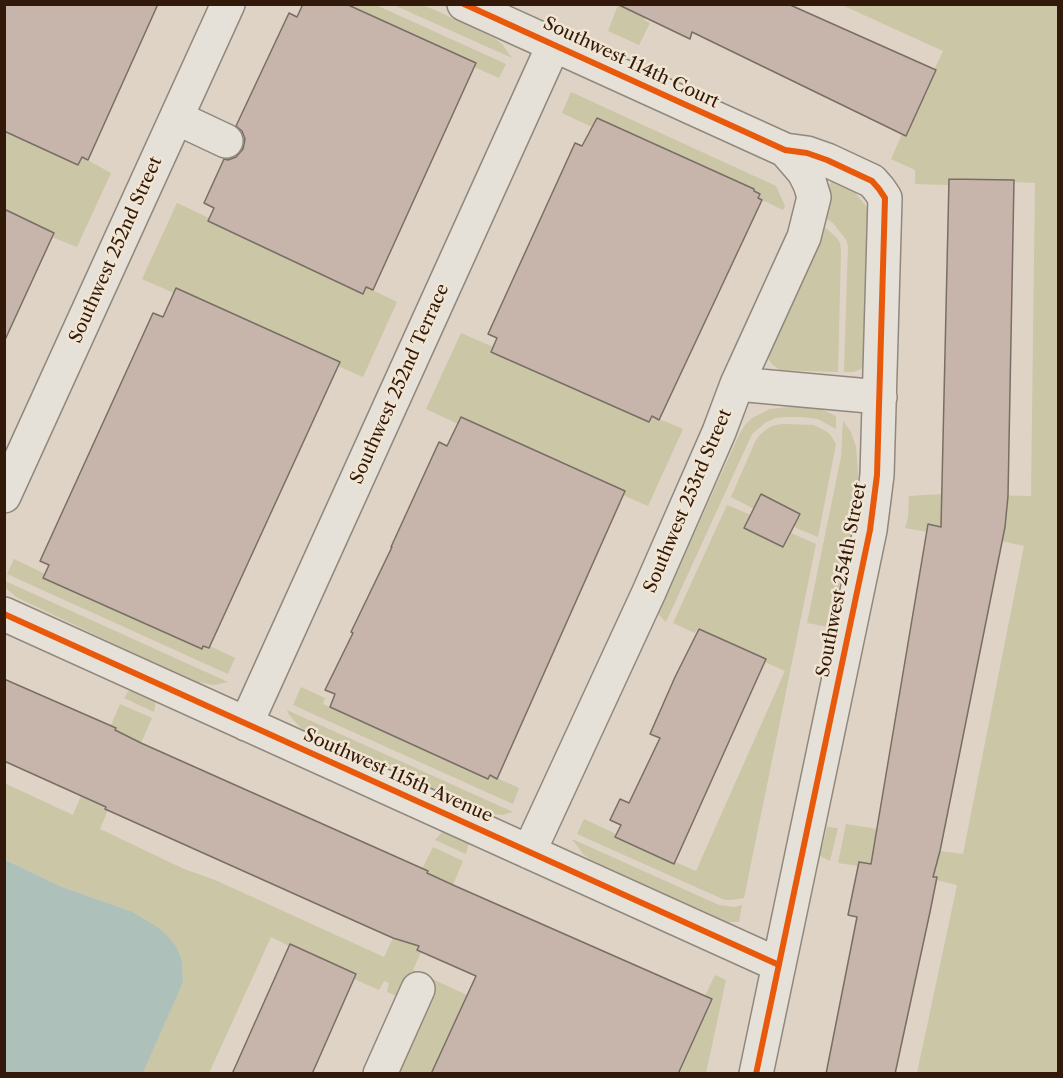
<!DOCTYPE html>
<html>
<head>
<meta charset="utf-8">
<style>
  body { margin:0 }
  #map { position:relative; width:1063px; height:1078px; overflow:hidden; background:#ded3c4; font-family:"Libre Caslon Text",serif }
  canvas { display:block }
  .frame { position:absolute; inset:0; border:6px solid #331909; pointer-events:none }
</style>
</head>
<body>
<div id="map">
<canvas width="1063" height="1078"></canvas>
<div class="frame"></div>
</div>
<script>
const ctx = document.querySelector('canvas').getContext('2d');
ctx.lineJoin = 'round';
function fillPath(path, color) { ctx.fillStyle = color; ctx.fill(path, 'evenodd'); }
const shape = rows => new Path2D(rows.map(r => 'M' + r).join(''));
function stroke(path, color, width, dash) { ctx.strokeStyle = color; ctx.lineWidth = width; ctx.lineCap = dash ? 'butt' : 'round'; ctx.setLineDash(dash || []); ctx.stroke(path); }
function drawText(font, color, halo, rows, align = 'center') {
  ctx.font = font + ' "Libre Caslon Text",serif'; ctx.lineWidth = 5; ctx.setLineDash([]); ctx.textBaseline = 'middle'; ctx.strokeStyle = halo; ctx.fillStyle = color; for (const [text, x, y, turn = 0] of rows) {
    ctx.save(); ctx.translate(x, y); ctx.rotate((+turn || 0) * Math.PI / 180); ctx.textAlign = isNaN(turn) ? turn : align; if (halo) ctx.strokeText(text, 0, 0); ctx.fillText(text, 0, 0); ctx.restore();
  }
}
const green = shape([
  [346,5,376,5,506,64,499,78,474,67,476,63,411,33,409,36],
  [394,5,422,5,435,10,494,38,502,44,512,58],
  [618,5,622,7,623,5,650,5,644,20,650,23,639,45,608,31],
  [842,5,1058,5,1058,1073,917,1073,957,885,936,880,936,877,859,862,858,866,838,863,846,824,877,829,875,840,939,853,940,851,963,854,1024,546,1001,541,1001,539,929,524,927,532,905,528,908,518,909,496,943,494,1031,496,1035,183,1014,182,1014,180,950,179,949,185,915,184,915,170,891,159,902,134,906,136,936,71,934,70,943,51],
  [571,92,776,186,785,206,783,210,758,198,760,194,754,191,754,189,696,163,655,148,657,144,597,118,592,127,562,113],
  [4,128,82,157,111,173,77,247,52,237,54,233,5,209],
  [832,179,852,189,867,207,870,215,865,365,861,369,853,372,844,372,848,246,846,240,841,233,833,223,822,216,822,201],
  [177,203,209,218,208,222,304,265,304,266,362,294,366,287,397,302,363,377,338,366,340,362,277,333,275,335,177,288,174,293,142,279],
  [820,223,837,238,840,243,841,249,838,372,780,370,773,365,769,360,767,353],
  [461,333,493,347,491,352,547,378,549,375,590,394,589,396,649,422,652,416,683,429,648,506,623,495,625,491,561,461,559,464,520,444,462,417,458,424,426,409],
  [798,406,819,408,832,414,836,417,836,429,818,419,803,417,786,417,775,418,765,423,752,434,666,622,658,614,739,435,745,425,752,418,770,409],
  [843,421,851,432,856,447,858,473,857,502,834,620,829,627,807,623,841,457],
  [782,424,813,425,824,430,830,434,836,444,818,537,794,527,800,514,754,509,731,497,755,442,759,436,764,431,772,426],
  [727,505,751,515,745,528,783,547,791,533,816,544,744,898,730,900,725,900,698,888,577,834,584,819,616,834,615,838,674,864,675,862,696,871,785,671,765,662,766,659,698,628,695,633,673,623],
  [14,559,45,574,44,578,101,605,104,601,141,622,201,649,203,646,209,648,210,646,235,658,228,674,7,574],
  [5,581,228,682,214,685,198,682,127,650,16,597,5,587],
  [301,687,325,698,323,704,388,734,390,732,427,751,488,779,490,775,519,788,513,804,293,705],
  [130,689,156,700,154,712,124,698],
  [120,704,152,718,141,743,136,741,105,808,108,810,100,829,184,869,215,880,384,957,393,938,398,939,428,871,422,869,433,847,463,861,453,885,417,950,421,952,413,970,469,996,458,1015,431,1073,399,1073,434,994,404,979,397,996,387,992,389,983,384,981,379,990,354,979,356,974,291,944,289,946,271,937,209,1073,143,1073,183,981,182,960,176,946,167,935,151,923,133,912,62,887,5,859,4,783,73,815],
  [287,710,513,812,502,815,486,813,301,728,289,715],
  [827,827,838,828,830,861,820,856],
  [443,831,469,842,466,854,435,840],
  [572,839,719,905,734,907,742,905,739,922,728,922,591,860,583,854],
  [715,975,726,980,706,1073,676,1074,705,996]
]);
const water = shape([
  [4,859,62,887,133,912,159,928,167,935,176,946,182,960,183,982,143,1073,5,1073]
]);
const building = shape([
  [4,4,158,4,88,160,82,157,78,165,4,131,4,4],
  [303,4,346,4,476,63,373,290,366,287,363,294,208,221,214,208,204,203,224,159,228,160,236,157,243,149,245,139,242,131,236,126,289,13,297,17,303,4],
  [617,4,788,4,936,70,906,136,692,32,690,39,617,4],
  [597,118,754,189,754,191,760,194,758,198,762,200,659,420,652,416,649,422,491,352,497,338,488,334,575,143,582,146,597,118],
  [949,179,1014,180,1008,496,1005,527,940,851,933,877,937,877,930,912,895,1074,826,1074,857,917,848,915,859,862,871,864,928,524,941,527,949,179],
  [4,209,54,233,4,342,4,209],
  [176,288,340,362,209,648,203,646,202,649,43,578,49,565,40,561,153,313,163,317,176,288],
  [461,417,625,491,497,779,490,775,488,779,330,707,335,694,325,690,353,633,351,632,392,547,391,547,439,442,447,446,461,417],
  [761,494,800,514,783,547,744,528,761,494],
  [699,629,766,659,674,864,615,837,621,825,610,820,620,799,629,803,660,738,650,734,675,677,699,629],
  [4,679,116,728,115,730,141,743,428,871,427,873,453,885,712,999,678,1074,431,1074,476,976,417,950,419,946,393,938,366,926,105,809,106,807,4,761,4,679],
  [290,944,356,974,312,1074,232,1074,290,944]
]);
const minor = shape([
  [464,4,785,150,807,153,827,160,872,181,879,189,885,198,877,475,870,530,756,1074],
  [177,118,226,141],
  [737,384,880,397],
  [4,496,228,4],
  [4,614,779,965],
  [246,724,554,44],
  [529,852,649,592,719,432,737,384,804,237,814,197,810,184,804,172,785,150],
  [380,1074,418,989]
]);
const cycleway = shape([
  [464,4,785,150,807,153,827,160,872,181,879,189,885,198,877,475,870,530,756,1074],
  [4,614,779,965]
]);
const streetNames = [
  ["Southwest 114th Court",631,63,25],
  ["Southwest 252nd Street",116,250,-66],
  ["Southwest 252nd Terrace",400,384,-66],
  ["Southwest 253rd Street",688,501,-67],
  ["Southwest 254th Street",842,580,-79],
  ["Southwest 115th Avenue",398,776,24]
];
fillPath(green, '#cac6a6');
fillPath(water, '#adc0ba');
fillPath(building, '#c7b5ab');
stroke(building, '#786e65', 1.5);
stroke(minor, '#91887d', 36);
stroke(minor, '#e5e0d8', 33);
stroke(cycleway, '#e8590c', 6);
drawText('18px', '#331909', '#f0e4d2', streetNames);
</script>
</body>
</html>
